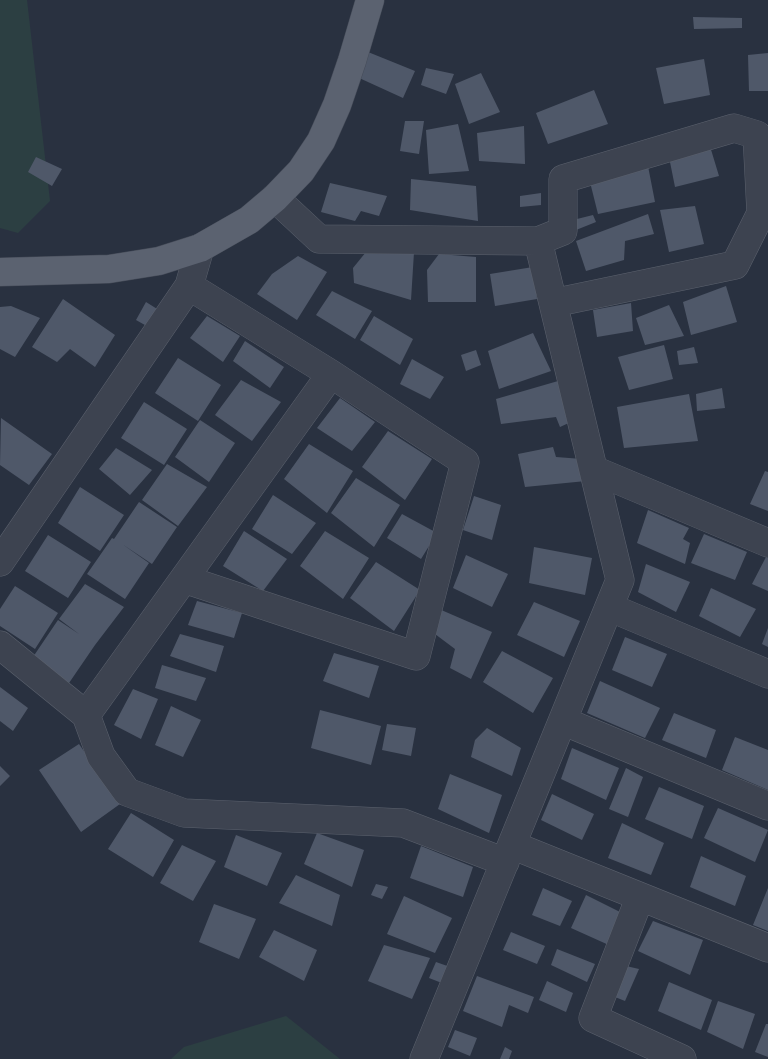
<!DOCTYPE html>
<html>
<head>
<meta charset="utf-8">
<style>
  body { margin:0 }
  canvas { display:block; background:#293140 }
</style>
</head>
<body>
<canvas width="768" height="1059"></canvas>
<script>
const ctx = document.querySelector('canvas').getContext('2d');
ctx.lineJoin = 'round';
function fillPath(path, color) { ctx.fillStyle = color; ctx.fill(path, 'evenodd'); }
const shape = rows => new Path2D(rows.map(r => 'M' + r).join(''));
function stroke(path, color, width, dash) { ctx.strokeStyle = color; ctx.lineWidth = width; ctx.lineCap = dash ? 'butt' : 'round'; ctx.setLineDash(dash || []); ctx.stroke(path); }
const green = shape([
  [0,0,27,0,50,201,18,233,0,228],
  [286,1016,340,1059,171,1059,184,1047]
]);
const building = shape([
  [693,17,742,18,742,28,694,29],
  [368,52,415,71,403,98,357,77],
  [768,53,768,91,749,91,748,55],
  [704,59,710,95,664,104,656,68],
  [426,68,454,74,446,94,421,85],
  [481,73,500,112,469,124,455,84],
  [594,90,608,124,548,144,536,113],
  [405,121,424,121,419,154,400,151],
  [458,124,469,171,429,174,426,130],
  [524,126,525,164,479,161,477,133],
  [709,143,719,176,675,187,669,157],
  [36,157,62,169,52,186,28,172],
  [647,161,655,202,598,214,589,178],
  [411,179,476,186,478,221,410,210],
  [330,183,387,196,379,216,361,211,355,221,321,212],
  [541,193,541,205,520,207,520,196],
  [695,206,704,244,669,252,660,210],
  [648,214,654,234,625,241,624,260,586,271,576,241],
  [593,215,596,222,576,230,573,220],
  [366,252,414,252,411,300,354,283,353,268],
  [439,254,476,257,476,302,428,302,427,270],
  [298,256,327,272,297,320,257,294,272,274],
  [533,267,537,299,495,306,490,274],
  [726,286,737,322,691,335,683,302],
  [332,291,372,311,355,339,316,315],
  [63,299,115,335,95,367,70,349,57,362,32,347],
  [146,302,162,312,152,329,136,320],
  [631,303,633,331,597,337,593,310],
  [669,305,684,336,645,345,636,318],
  [11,306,40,318,15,357,0,349,0,307],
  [207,316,240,336,223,362,190,338],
  [374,316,413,339,400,365,360,340],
  [533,333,551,371,499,389,488,351],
  [245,341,284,367,270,388,233,361],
  [664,345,673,379,629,390,618,357],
  [694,347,698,363,679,365,677,351],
  [476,350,481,365,466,371,461,355],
  [178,358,221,385,198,421,155,393],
  [412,359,444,377,430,399,400,384],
  [565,379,573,421,560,427,556,417,501,424,496,399],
  [241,380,281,402,252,441,215,415],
  [722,388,725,408,697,411,696,394],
  [689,394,698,441,624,448,617,407],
  [340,398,375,422,352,451,317,428],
  [144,402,187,429,164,465,121,438],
  [1,418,52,454,29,485,0,465],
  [200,420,235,443,209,482,175,457],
  [388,431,432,459,405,500,362,467],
  [309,444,353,471,327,513,284,479],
  [553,447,556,457,582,459,586,481,525,487,518,454],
  [116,448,152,470,130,495,99,469],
  [167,464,207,487,178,526,142,500],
  [765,471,768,472,768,511,750,504],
  [356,478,400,505,374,547,331,513],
  [80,487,124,515,100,551,58,523],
  [273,495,316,523,292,554,252,529],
  [474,496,501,505,492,540,463,530],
  [139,502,177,527,152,564,122,544,149,563,125,599,87,574,112,538,114,539],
  [648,510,689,528,683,539,690,543,685,564,637,543],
  [402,514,437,533,421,559,387,538],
  [244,531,287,559,263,591,223,566],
  [325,531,369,558,343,599,300,566],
  [704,534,747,552,735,580,691,563],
  [48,535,91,562,68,598,25,571],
  [534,547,592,558,585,595,529,583],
  [466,555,508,574,492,607,453,588],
  [766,557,768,558,768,591,752,584],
  [376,562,420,590,394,631,350,598],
  [646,564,690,582,676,612,638,592],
  [85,584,124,607,95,645,69,683,33,657,58,620,79,634,59,619],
  [15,586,58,613,35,649,0,626,0,609],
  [711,588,756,609,740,637,699,616],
  [197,601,242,613,234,638,188,625],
  [534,602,580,621,564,657,517,635],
  [439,609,492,632,471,679,450,668,455,649,431,631],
  [768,628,768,647,762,644],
  [180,634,224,646,216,672,170,656],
  [625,637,667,654,652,687,612,670],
  [502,651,553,678,533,713,483,682],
  [334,653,379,666,369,698,323,681],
  [162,665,206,678,196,701,155,688],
  [600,681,660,708,645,738,587,713],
  [0,687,28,708,13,731,0,721],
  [133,689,158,699,141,739,114,725],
  [171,706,201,720,183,757,155,745],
  [320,710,381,726,371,765,311,748],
  [674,713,716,730,706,758,662,740],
  [387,724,416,728,411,756,382,750],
  [487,728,521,748,512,776,471,757,475,740],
  [735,737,768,750,768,790,722,770],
  [79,744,120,804,81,832,39,770],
  [572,748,619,768,606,800,561,779],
  [0,766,10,776,0,786],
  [626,768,643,777,628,817,609,809],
  [450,774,502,795,489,833,438,809],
  [659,787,704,806,692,839,645,819],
  [552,794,594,814,582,840,541,820],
  [718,808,768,830,755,862,704,838],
  [131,813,174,840,153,877,108,849],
  [622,823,664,843,651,875,608,858],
  [317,833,364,850,352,887,304,864],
  [236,835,282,853,267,886,224,867],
  [182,845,216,861,193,901,160,883],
  [421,846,473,867,463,897,410,878],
  [701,856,746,876,735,906,690,887],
  [296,875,340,895,332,926,279,903],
  [376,884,388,887,382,899,371,895],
  [543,888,572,901,560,926,532,915],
  [768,888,768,931,753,925],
  [586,895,624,914,611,946,571,928],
  [404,896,452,918,435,953,387,934],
  [214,904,256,919,239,959,199,942],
  [653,921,703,940,690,975,638,951],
  [274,930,317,950,304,981,259,957],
  [511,932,545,946,537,964,503,950],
  [384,945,430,958,412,999,368,981],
  [557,949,595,964,587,982,551,965],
  [436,962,453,968,447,985,429,978],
  [626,966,639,969,625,1001,615,997],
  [477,976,534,997,528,1013,509,1005,502,1027,463,1011],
  [547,981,573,993,566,1012,539,1000],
  [669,982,712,1000,701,1030,658,1011],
  [718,1001,755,1014,743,1049,707,1032],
  [766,1024,768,1024,768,1057,755,1052],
  [455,1030,477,1038,470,1056,448,1047],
  [505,1047,512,1051,509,1059,500,1059]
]);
const minor = shape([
  [275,198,319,239,538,241,620,580,424,1059],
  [538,241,563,231,563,179,734,128,757,135,761,213,735,265,553,303],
  [594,470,768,543],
  [0,562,189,286,200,248],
  [184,579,416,656,465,462,331,374,189,286],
  [609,607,768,674],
  [0,645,86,715,331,374],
  [86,715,101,756,127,792,184,813,403,823,505,862],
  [563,721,768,806],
  [512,845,768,948],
  [640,897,593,1018,682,1059]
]);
const major = shape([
  [0,272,109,269,159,261,200,248,249,220,275,198,301,171,321,141,337,105,352,61,370,0]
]);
fillPath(green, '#2c3f42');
fillPath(building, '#4f5869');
stroke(minor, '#5b616d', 29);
stroke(major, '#464c59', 29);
stroke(minor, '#3d4350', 28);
stroke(major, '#5b6270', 28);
</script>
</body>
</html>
